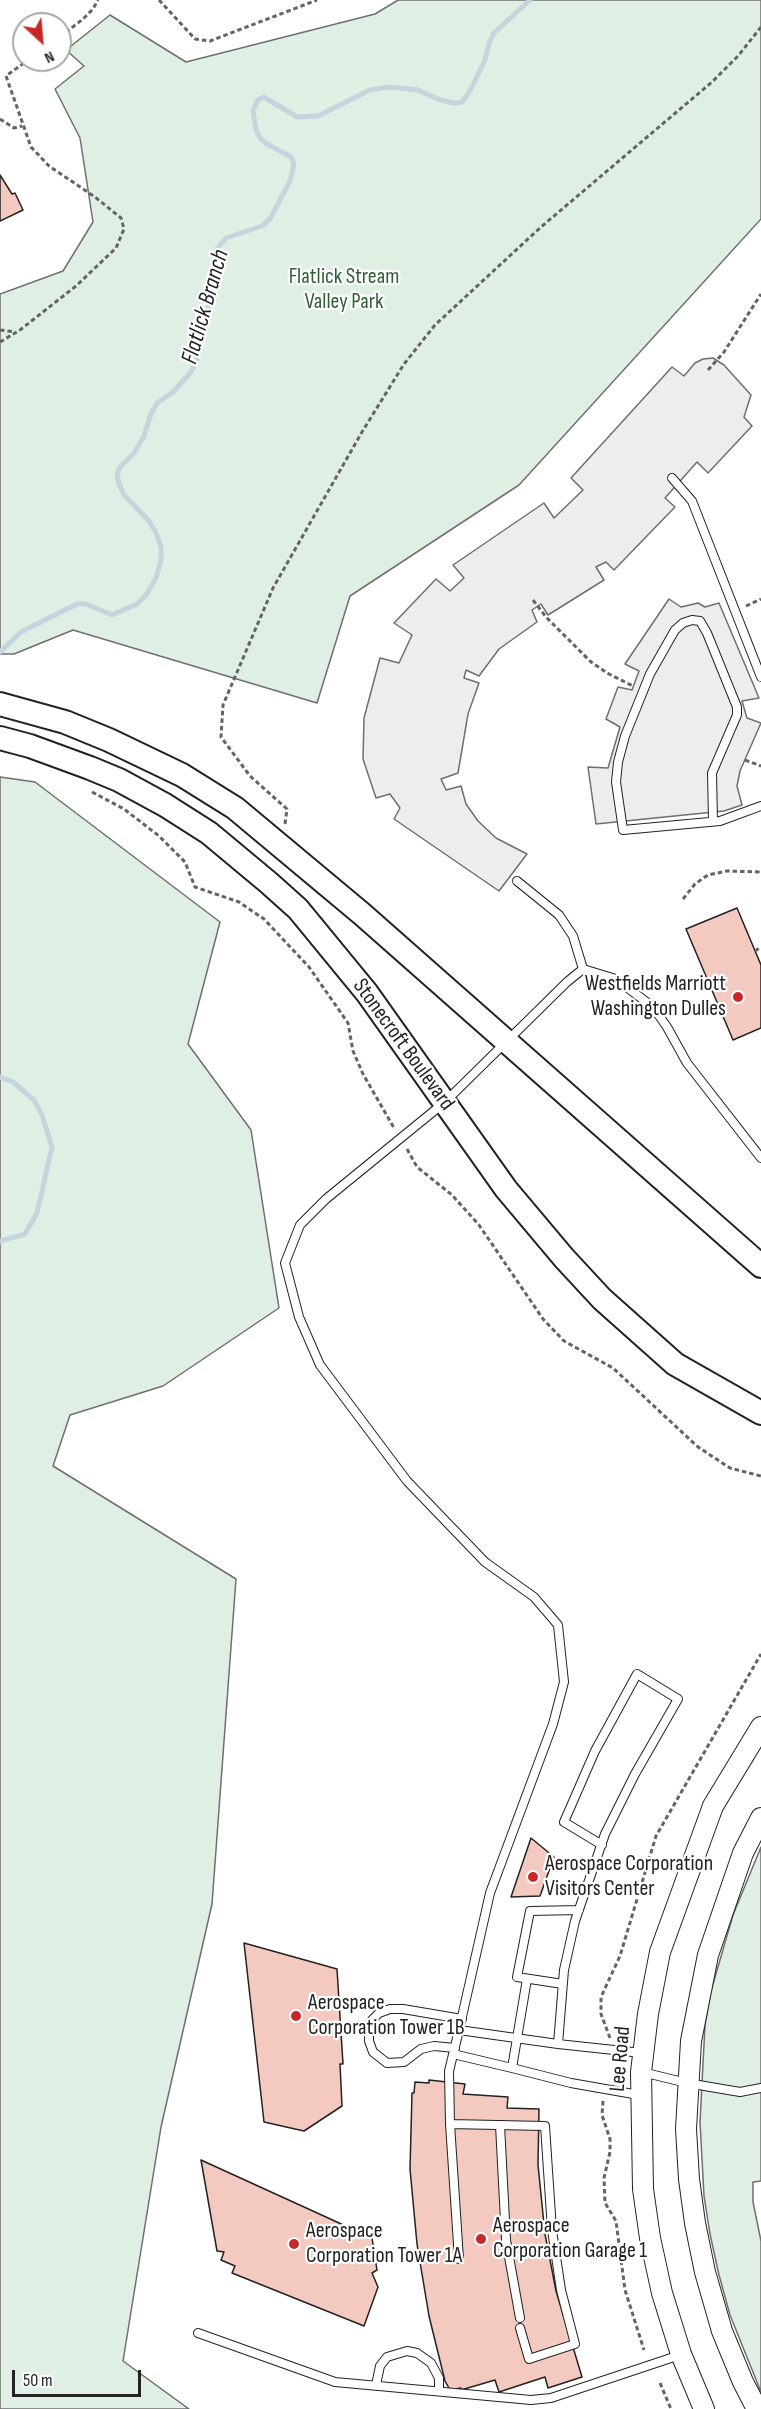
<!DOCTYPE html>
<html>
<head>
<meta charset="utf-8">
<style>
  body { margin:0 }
  #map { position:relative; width:761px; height:2409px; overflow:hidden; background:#fff; font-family:"Sofia Sans Condensed",sans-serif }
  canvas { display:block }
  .north { position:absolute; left:12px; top:12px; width:60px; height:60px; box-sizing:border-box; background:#fff; border:2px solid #a7a7a7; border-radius:50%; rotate:154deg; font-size:16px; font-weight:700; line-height:24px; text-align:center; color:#222 }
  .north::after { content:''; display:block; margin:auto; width:21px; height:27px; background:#c62828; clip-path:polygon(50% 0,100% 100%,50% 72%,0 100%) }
  .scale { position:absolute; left:12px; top:2370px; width:129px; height:27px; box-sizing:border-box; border:3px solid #222; border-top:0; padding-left:8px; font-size:18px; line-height:21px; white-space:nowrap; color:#222; -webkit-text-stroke:4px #fff; paint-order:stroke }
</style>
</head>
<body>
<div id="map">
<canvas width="761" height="2409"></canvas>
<div class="north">N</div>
<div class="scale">50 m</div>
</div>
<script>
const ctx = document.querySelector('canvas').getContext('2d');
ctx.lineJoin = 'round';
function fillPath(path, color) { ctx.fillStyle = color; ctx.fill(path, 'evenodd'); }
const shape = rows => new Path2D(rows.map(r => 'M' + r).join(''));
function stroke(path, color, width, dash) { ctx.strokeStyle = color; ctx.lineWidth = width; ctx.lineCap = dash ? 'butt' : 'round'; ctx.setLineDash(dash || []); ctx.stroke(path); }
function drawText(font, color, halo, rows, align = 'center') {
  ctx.font = font + ' "Sofia Sans Condensed",sans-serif'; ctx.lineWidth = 4.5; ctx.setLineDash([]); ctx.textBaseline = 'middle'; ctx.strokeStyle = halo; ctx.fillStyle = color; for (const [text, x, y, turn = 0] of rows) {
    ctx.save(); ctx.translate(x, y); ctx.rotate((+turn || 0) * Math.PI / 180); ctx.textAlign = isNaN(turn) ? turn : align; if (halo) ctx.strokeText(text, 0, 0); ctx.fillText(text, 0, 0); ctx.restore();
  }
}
const green = shape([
  [398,0,761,0,761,219,519,485,350,596,317,703,73,630,14,654,0,654,0,294,63,271,93,222,80,138,55,89,84,66,66,50,110,15,186,62,375,14,398,0],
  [0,777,35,782,220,922,188,1044,251,1130,279,1308,163,1386,70,1415,53,1466,236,1579,212,1904,161,2127,123,2361,189,2409,0,2409,0,777],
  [761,1847,761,2181,753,2182,753,2202,761,2241,761,2392,730,2315,719,2275,710,2234,704,2196,700,2122,705,2025,711,1991,733,1915,761,1847]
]);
const parking = shape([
  [713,358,724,365,751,395,744,417,752,426,708,473,697,462,665,498,675,507,614,570,606,562,596,567,604,580,548,615,541,604,532,610,537,622,499,649,479,676,466,670,464,678,479,683,468,714,458,773,441,779,446,790,461,786,466,804,478,821,496,838,527,854,499,891,394,819,400,808,390,794,376,798,363,759,364,718,380,658,399,663,412,635,394,623,436,579,450,591,464,578,453,565,544,503,554,518,583,490,571,478,672,367,684,376,695,363,703,359,713,358],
  [669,599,681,607,698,603,705,607,719,603,759,698,742,701,747,718,761,723,740,771,737,786,742,805,724,811,596,824,588,767,608,768,620,727,606,719,618,687,632,690,639,671,625,664,669,599]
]);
const stream = shape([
  [0,652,21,632,77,604,86,604,112,615,137,604,146,595,156,578,161,560,161,547,156,533,149,521,124,495,119,484,117,474,120,467,134,453,144,436,151,414,157,403,173,392,190,373,196,363,212,290,216,250,226,238,262,226,270,219,290,181,294,164,291,157,267,144,260,138,256,130,253,110,258,100,264,97,297,117,318,116,370,90,389,87,418,90,440,100,454,103,462,102,470,91,485,60,489,43,494,33,530,0],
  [0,1077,13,1082,34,1100,42,1115,52,1147,37,1213,25,1234,0,1241]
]);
const building = shape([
  [0,175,12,194,15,193,23,210,0,221,0,175],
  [737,908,761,965,761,1028,733,1040,686,929,737,908],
  [531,1838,554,1857,540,1896,511,1897,531,1838],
  [244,1943,337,1969,343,2064,340,2064,342,2106,304,2131,264,2122,244,1943],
  [429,2080,465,2084,463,2094,508,2097,507,2108,539,2109,538,2165,545,2234,556,2291,582,2377,548,2388,545,2377,499,2392,495,2380,461,2390,461,2388,450,2390,445,2381,429,2316,417,2244,410,2169,412,2093,414,2093,415,2082,429,2083,429,2080],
  [201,2160,372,2238,377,2270,372,2273,378,2287,364,2326,232,2273,235,2266,221,2260,224,2252,217,2251,201,2160]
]);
const path = shape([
  [159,0,195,39,210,41,317,0],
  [60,37,83,19,93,9,98,0],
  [0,119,14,128,22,126],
  [0,330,15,332],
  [0,342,20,330,76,286,116,248,124,229,121,218,95,197,49,166,31,147,6,76,28,60],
  [708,370,724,352,761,294],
  [533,600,546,617,591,662,609,674,633,686],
  [746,606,761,599],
  [745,760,761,766],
  [92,792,124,809,159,836,185,862,195,887,239,902,264,919,309,967,348,1023,353,1051,363,1074,394,1128],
  [285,824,287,809,250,776,221,737,223,705,273,588,362,432,404,364,435,325,541,227,712,82,738,56,761,27],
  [683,899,695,884,708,875,727,871,761,872],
  [755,951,761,947],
  [407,1149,417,1167,452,1195,479,1225,543,1319,564,1341,613,1368,698,1447,730,1468,761,1476],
  [610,2038,601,2014,601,1997,620,1956,656,1836,761,1654],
  [603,2101,602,2115,610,2139,610,2152,604,2178,605,2203,616,2221,625,2290,644,2350],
  [660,2383,671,2409]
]);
const service = shape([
  [672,478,692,501,761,677],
  [713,821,712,773,737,715,737,707,707,633,700,621,692,620,683,623,675,630,667,644,650,674,625,736,618,762,616,782,623,830,720,821,761,806],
  [517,881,559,915,573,936,583,969],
  [602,1845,564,1822,595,1751,637,1674,678,1699,635,1774,605,1834,575,1921,564,1970,558,2044,459,2030,490,1893,553,1724,564,1682,558,1625,534,1597,485,1562,407,1481,320,1365,299,1317,285,1263,300,1225,326,1199,445,1102,567,982,583,969,616,979,653,1007,667,1027,687,1063,761,1158],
  [527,1979,512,2068,571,2083,639,2095],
  [563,1984,517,1977,530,1911,579,1910],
  [558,2044,642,2053],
  [455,2048,434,2046,421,2049,404,2062,387,2063,373,2052,369,2041,369,2030,372,2020,379,2013,390,2009,403,2009,462,2019],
  [453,2054,512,2068],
  [642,2072,687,2083,740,2092,761,2088],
  [450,2124,545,2126,552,2230,561,2290,575,2344,529,2359,520,2328],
  [500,2125,506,2240,520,2318],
  [459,2259,450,2124,449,2071,459,2030],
  [198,2333,335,2382,531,2400,551,2398,680,2355],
  [376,2385,380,2366,387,2357,407,2351,417,2353,431,2363,439,2378,439,2391]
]);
const tertiary = shape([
  [704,2409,681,2354,662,2293,650,2238,643,2189,641,2072,648,2014,660,1952,713,1806,761,1727],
  [757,2409,743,2382,722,2331,705,2272,695,2223,689,2179,686,2129,691,2041,708,1955,743,1853,761,1818]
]);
const secondary = shape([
  [0,704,65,722,109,740,182,775,235,808,362,914,761,1266],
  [0,738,30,746,90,768,119,780,165,805,209,833,269,883,298,909,367,993,506,1189,564,1258,602,1299,675,1364,761,1413]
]);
const markers = [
  [738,997,6,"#c62828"],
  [533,1877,6,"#c62828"],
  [296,2016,6,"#c62828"],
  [481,2239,6,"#c62828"],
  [294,2244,6,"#c62828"]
];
const parkNames = [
  ["Flatlick Stream",344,277],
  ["Valley Park",344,302]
];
const poiNames = [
  ["Westfields Marriott",726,984,"right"],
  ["Washington Dulles",726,1009,"right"],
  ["Aerospace Corporation",545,1864],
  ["Visitors Center",545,1889],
  ["Aerospace",308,2003],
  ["Corporation Tower 1B",308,2028],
  ["Aerospace",493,2226],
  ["Corporation Garage 1",493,2251],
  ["Aerospace",306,2231],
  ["Corporation Tower 1A",306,2256]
];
const streetNames = [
  ["Stonecroft Boulevard",403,1045,54],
  ["Lee Road",621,2059,-85]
];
const waterNames = [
  ["Flatlick Branch",206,307,-74]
];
fillPath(green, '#e0efe3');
stroke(green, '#6f6f6f', 1.5);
fillPath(parking, '#ededed');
stroke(parking, '#6f6f6f', 1.5);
stroke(stream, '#c7d3dd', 5);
fillPath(building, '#f3c9c0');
stroke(building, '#222', 1.5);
stroke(service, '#222', 10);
stroke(tertiary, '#222', 22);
stroke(secondary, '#222', 26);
stroke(path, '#646464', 3, [4.5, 3]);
stroke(service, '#fff', 8);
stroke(tertiary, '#fff', 20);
stroke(secondary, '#fff', 22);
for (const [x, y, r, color] of markers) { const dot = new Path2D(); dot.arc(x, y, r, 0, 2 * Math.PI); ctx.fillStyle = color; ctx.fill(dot); stroke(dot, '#fff', 2); }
drawText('22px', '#2f5e38', '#fff', parkNames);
drawText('22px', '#222', '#fff', poiNames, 'left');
drawText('22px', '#222', '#fff', streetNames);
drawText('italic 24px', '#222', '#fff', waterNames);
</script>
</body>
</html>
